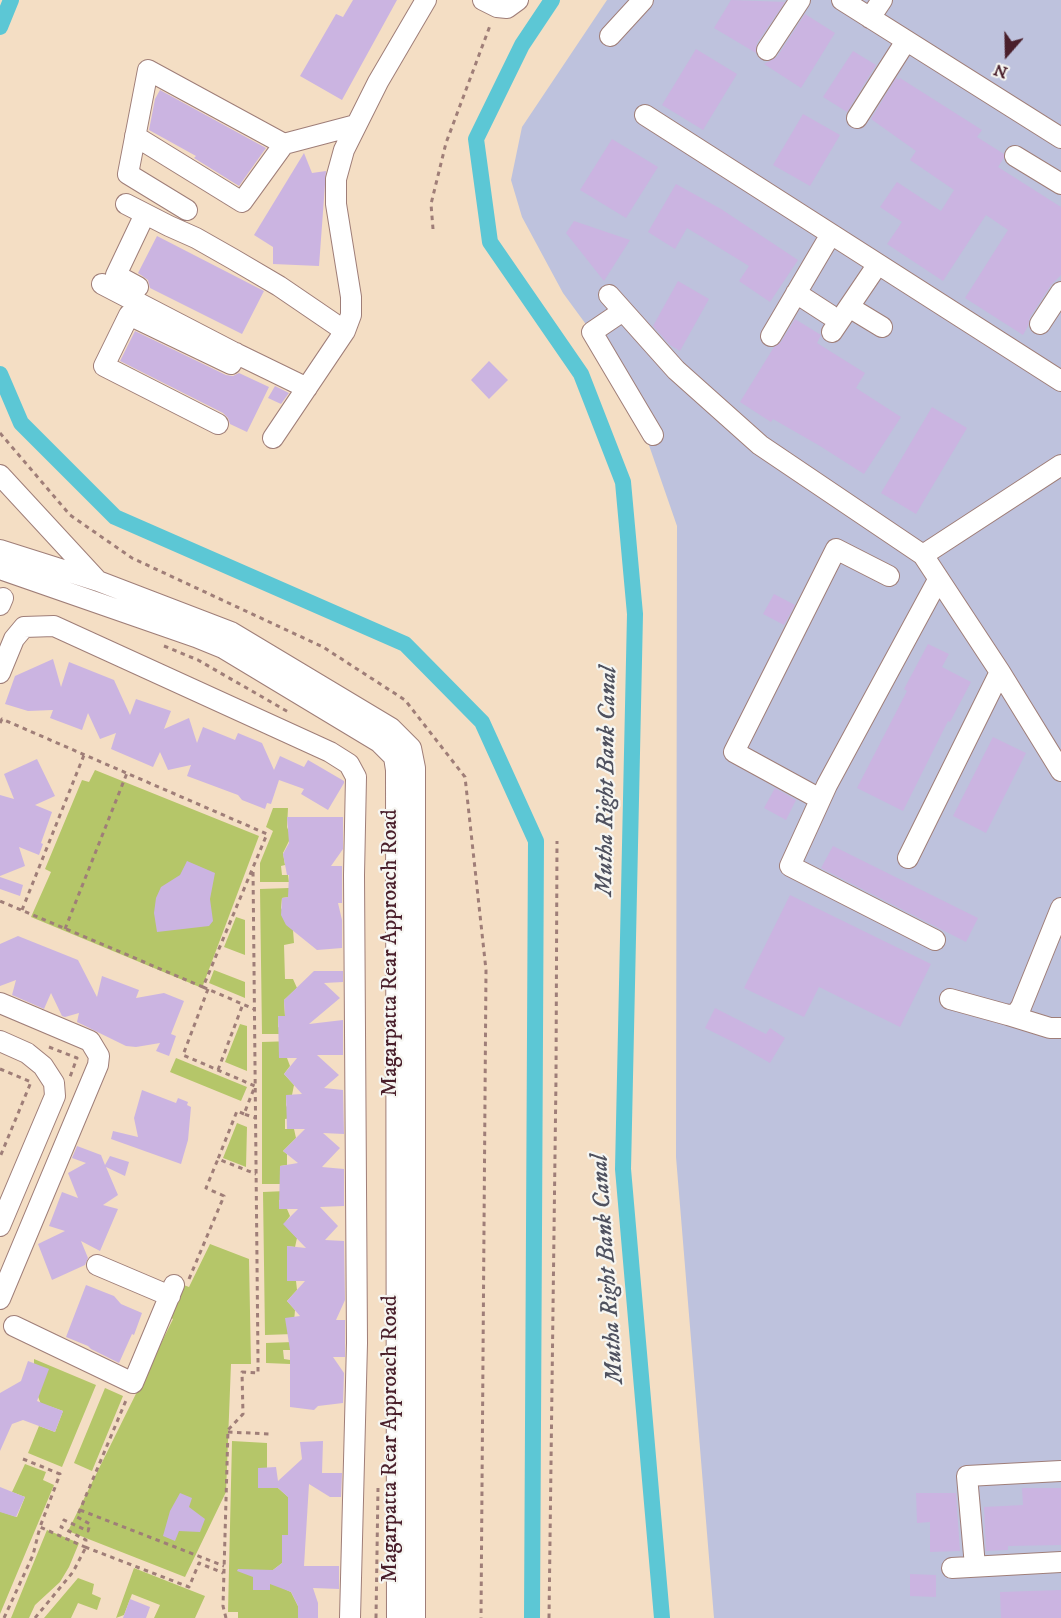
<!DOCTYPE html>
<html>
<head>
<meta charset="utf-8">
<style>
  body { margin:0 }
  #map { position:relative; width:1061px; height:1618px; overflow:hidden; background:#f4dec4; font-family:"IM FELL DW Pica",serif }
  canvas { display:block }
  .north { position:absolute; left:977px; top:24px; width:60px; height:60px; -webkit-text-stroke:4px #f6f6f2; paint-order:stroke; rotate:200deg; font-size:16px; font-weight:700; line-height:24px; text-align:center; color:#4a1f2b }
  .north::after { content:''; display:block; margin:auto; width:21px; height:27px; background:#4a1f2b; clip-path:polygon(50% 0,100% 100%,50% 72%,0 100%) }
</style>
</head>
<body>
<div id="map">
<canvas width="1061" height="1618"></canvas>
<div class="north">N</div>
</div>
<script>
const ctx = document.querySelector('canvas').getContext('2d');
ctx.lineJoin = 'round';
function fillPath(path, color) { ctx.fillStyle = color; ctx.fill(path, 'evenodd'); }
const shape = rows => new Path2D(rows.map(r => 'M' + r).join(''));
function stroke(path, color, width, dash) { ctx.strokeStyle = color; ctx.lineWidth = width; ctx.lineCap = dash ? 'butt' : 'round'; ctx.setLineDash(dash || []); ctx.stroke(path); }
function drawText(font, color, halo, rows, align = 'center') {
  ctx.font = font + ' "IM FELL DW Pica",serif'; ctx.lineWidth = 4.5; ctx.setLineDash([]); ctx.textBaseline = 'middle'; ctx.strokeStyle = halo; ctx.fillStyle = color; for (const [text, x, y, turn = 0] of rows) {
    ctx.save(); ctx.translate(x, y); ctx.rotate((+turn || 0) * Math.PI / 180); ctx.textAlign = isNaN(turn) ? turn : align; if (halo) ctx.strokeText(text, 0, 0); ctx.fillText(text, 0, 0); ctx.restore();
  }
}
const industrial = shape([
  [607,0,1061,0,1061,1618,714,1618,676,1157,677,526,626,379,563,293,522,217,511,180,522,127]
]);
const green = shape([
  [95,770,259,836,202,988,31,917,51,872,45,869,82,780,89,782],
  [273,808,288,808,287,827,291,837,283,853,285,865,281,866,282,875,288,875,289,882,260,882,260,863,273,831,266,827],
  [289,888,289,897,282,898,281,908,293,930,294,943,284,945,285,979,293,979,297,988,284,1000,285,1016,278,1016,278,1027,292,1034,262,1034,260,889],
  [236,917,245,920,245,955,224,947],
  [214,970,245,982,245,998,209,983],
  [240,1024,247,1026,247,1071,225,1062],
  [293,1041,279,1049,279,1058,287,1058,290,1066,284,1074,294,1085,292,1095,286,1096,286,1105,292,1118,285,1119,285,1129,294,1129,296,1138,283,1151,287,1154,287,1165,280,1166,280,1176,286,1176,286,1184,262,1184,262,1042],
  [176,1058,247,1087,241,1101,170,1072],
  [237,1123,247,1127,246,1167,223,1158],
  [286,1191,287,1199,279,1200,279,1209,287,1209,290,1216,284,1224,297,1238,295,1247,287,1246,287,1281,296,1281,297,1290,287,1301,295,1310,293,1334,265,1335,263,1192],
  [210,1244,249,1259,251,1364,231,1364,226,1492,185,1577,68,1531,173,1319,168,1316,181,1284,189,1287],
  [293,1342,293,1350,283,1350,284,1359,290,1360,290,1364,266,1363,266,1343],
  [34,1359,96,1385,62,1467,28,1453,39,1426,55,1432,63,1411,49,1406,42,1407,34,1386],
  [105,1388,123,1396,92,1471,74,1463],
  [232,1441,267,1443,267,1468,258,1469,258,1487,278,1488,295,1503,288,1507,288,1535,282,1536,282,1552,290,1553,290,1557,273,1570,253,1570,253,1590,270,1590,270,1582,291,1592,298,1606,298,1618,238,1618,238,1612,228,1612],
  [25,1464,46,1472,43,1480,54,1485,0,1614,0,1509,2,1512,17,1517,25,1497,12,1492],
  [47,1530,79,1543,69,1567,60,1582,35,1605,29,1618,11,1618],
  [134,1568,205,1596,195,1618,154,1618,160,1605,132,1594,124,1615,116,1618],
  [78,1578,94,1584,92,1594,101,1598,97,1610,78,1603,71,1618,44,1618]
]);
const canal = shape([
  [552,0,522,45,476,139,490,242,581,374,623,482,635,614,623,1169,662,1618],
  [0,27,11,0],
  [0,374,21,423,115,517,405,644,482,722,536,841,532,1618]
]);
const building = shape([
  [353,0,397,0,342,100,300,76,336,14,343,17],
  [731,0,785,2,757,43,756,53,714,28],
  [805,14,835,33,801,88,764,64,777,57],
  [696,49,737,74,703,130,662,105],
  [853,51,876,65,847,112,823,97],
  [896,78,899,80,900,78,982,130,977,137,1004,154,1004,158,998,167,1061,207,1061,275,1051,285,1030,317,1028,326,1023,335,965,298,1008,230,986,215,943,281,887,244,902,222,880,207,897,182,941,211,954,190,910,160,916,151,871,119],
  [160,90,266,148,239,186,194,158,196,156,149,130,155,99],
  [803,114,840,135,810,186,773,165],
  [612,139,658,167,626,218,580,190],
  [304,153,312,173,326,171,319,266,273,264,273,247,254,235],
  [676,184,721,209,798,260,770,302,739,281,749,266,687,228,675,249,648,232],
  [574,221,630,240,604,281,566,233],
  [157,236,264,291,242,334,150,288,148,280,138,273],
  [678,281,709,299,680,351,670,345,653,326],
  [795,319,821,335,817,343,865,373,856,388,901,417,864,474,820,446,773,419,771,422,740,402,774,347,781,342],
  [135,331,226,375,233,376,239,373,269,387,247,432,230,424,228,418,223,413,120,361],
  [489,361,508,380,489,399,471,380],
  [275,386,289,393,281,404,268,398],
  [932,407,967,428,916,514,881,493],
  [774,594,795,605,784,625,763,614],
  [928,644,949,654,942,667,971,682,950,722,948,721,903,811,857,788,907,691,904,689],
  [53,659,61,687,69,662,114,680,130,715,136,699,171,711,164,729,189,718,197,743,203,727,235,740,238,733,262,743,274,770,280,756,304,767,308,760,344,781,344,783,328,810,301,794,304,789,279,780,271,804,267,803,265,809,242,800,238,795,187,776,191,765,168,770,160,752,153,767,111,749,116,733,100,739,88,713,82,730,50,718,53,710,28,711,5,704,15,676],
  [993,737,1026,753,986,833,953,816],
  [37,759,55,796,35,805,52,812,41,843,43,844,39,855,19,847,25,866,0,876,0,795,14,799,4,774],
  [775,788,796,800,786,820,764,808],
  [287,817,343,817,343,849,331,866,342,866,342,903,338,903,342,920,342,948,317,950,286,925,281,915,282,898,288,897,289,875,287,875,283,854,289,843],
  [833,846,978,918,966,942,821,868],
  [187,861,215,873,210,899,213,921,209,926,157,932,154,913,156,898,161,887,180,875],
  [0,877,23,885,20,896,0,889],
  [790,895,931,964,900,1027,819,987,804,1017,744,988],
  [18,936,78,960,97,997,102,976,139,990,136,998,164,993,184,1001,171,1034,176,1036,169,1056,156,1051,160,1043,136,1047,126,1046,77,1022,79,1013,65,1017,62,1016,51,993,44,1009,12,995,16,980,0,986,0,944],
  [314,971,343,971,343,982,324,983,340,998,309,1024,343,1020,343,1055,317,1055,339,1075,324,1088,343,1090,344,1134,323,1133,340,1148,322,1167,344,1169,344,1206,320,1207,338,1226,325,1240,344,1241,345,1300,336,1320,345,1320,345,1357,333,1357,344,1373,343,1403,318,1406,314,1410,290,1407,290,1350,285,1318,300,1316,287,1301,305,1281,287,1281,287,1246,306,1248,283,1224,298,1209,279,1209,280,1166,298,1163,283,1151,305,1129,287,1129,286,1095,302,1094,284,1074,297,1058,279,1058,278,1016,285,1016,284,1000],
  [715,1008,766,1034,770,1028,785,1038,770,1063,737,1044,705,1028],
  [142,1090,176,1103,178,1098,188,1102,187,1105,191,1107,188,1140,181,1164,111,1139,113,1131,138,1137,134,1118],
  [77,1146,101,1155,105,1165,110,1156,129,1162,125,1176,106,1167,118,1195,103,1205,118,1209,100,1251,81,1241,88,1258,85,1265,52,1280,38,1244,65,1231,49,1226,62,1192,78,1198,68,1173,86,1163,72,1158],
  [86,1285,114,1296,121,1304,142,1313,134,1335,132,1334,119,1363,91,1349,88,1346,66,1337],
  [28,1361,49,1369,37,1401,63,1411,55,1432,23,1420,12,1424,0,1451,0,1393,21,1381],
  [323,1441,322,1473,342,1473,341,1497,330,1497,309,1484,304,1566,339,1566,339,1589,313,1588,318,1603,318,1618,298,1618,298,1606,291,1592,270,1584,270,1590,253,1590,253,1577,237,1571,238,1569,273,1570,282,1563,282,1535,288,1535,288,1497,278,1488,258,1488,258,1468,276,1467,278,1481,302,1459,300,1442],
  [0,1487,25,1497,16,1517,0,1512],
  [1022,1488,1061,1488,1061,1545,1008,1546,1008,1550,986,1551,984,1507,1023,1505],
  [180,1493,192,1498,189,1507,205,1519,200,1532,179,1531,175,1541,163,1536,170,1511],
  [916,1493,956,1493,960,1551,930,1552,930,1522,917,1523],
  [910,1574,936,1575,936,1597,910,1596],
  [1061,1590,1061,1618,1001,1618,1000,1592],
  [130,1599,150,1607,146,1618,123,1618]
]);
const path = shape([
  [433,229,431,204,446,143,491,23],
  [0,433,70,515,132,558,323,647,405,700,465,777,486,970,481,1618],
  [164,646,198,660,290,713],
  [0,723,2,719,267,834,203,987,0,901],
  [22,910,84,755],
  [65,929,127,773],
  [203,987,254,1009],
  [208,989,183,1055,255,1086,244,1114,256,1118],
  [49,1047,77,1058,70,1077],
  [0,1069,31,1082,0,1157],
  [218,1070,243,1004],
  [244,1114,237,1111,218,1159,256,1174],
  [189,1279,224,1196,206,1188,218,1159],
  [228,1432,270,1434],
  [23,1459,60,1474,40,1527],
  [80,1510,224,1566],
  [85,1547,189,1587,199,1563,223,1573],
  [4,1618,33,1555,40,1527,85,1547,86,1540,61,1527,64,1520,88,1531,90,1524,77,1517,127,1398],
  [35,1618,73,1572,86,1547],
  [226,1618,223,1606,228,1430,243,1414,242,1372,258,1373,258,1360,253,868],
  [376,1618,378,1488],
  [549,1618,556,1078,557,841]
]);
const minor = shape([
  [483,0,497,7,507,8,518,0],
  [842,0,1061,138],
  [870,18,882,0],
  [610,36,643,0],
  [767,50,800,0],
  [645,115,1061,381],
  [857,118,906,41],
  [135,136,242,202,284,144],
  [1015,156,1061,184],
  [126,204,169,226,196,238,233,259,279,286,345,331],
  [187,210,128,174,148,70,284,144,356,125],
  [102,284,233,352,307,388],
  [138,287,116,275,145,214],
  [796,293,830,315],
  [609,295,676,370,760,445,923,555,1000,672,1061,771],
  [849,307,882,327],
  [623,311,592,332,653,435],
  [1040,324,1061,292],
  [832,332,878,264],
  [771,336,831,234],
  [218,424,104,366,129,315,231,364,236,353],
  [273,438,345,331,351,315,351,297,336,204,336,179,344,150,378,82,426,0],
  [0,475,96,579],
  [0,550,98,581,231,632,391,728,411,748,415,768,415,1618],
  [923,555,1061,465],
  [0,569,196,637,223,648,379,742,394,757,396,770,397,1618],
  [0,605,3,598],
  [0,673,14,639,24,627,54,626,330,752,349,764,356,777,354,875,357,1343,350,1618],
  [820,799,734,752,836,549,889,576],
  [908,858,1000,672],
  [935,940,790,866,827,785,938,580],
  [950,999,1008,1015,1016,1014,1021,1007,1061,908],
  [0,1003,90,1041,99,1056,98,1065,0,1299],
  [1008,1015,1050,1028,1061,1028],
  [0,1041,27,1053,43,1066,54,1083,55,1096,0,1226],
  [97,1265,170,1296],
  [14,1326,133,1383,174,1285],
  [975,1566,967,1476,1061,1471],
  [952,1568,1061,1562]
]);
const streetNames = [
  ["Magarpatta Rear Approach Road",391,953,-90],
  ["Magarpatta Rear Approach Road",391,1439,-90]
];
const waterNames = [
  ["Mutha Right Bank Canal",608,781,-89],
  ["Mutha Right Bank Canal",609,1269,-94]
];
fillPath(industrial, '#bec2dd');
fillPath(green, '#b5c669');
stroke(canal, '#5cc7d5', 16);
fillPath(building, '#cbb4e1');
stroke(minor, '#9f7e78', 22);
stroke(path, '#9f7e78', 3, [4.5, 4.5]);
stroke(minor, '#fff', 20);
drawText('22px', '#4a1f2b', '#f6f6f2', streetNames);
drawText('italic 24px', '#4f515e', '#f6f6f2', waterNames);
</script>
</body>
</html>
